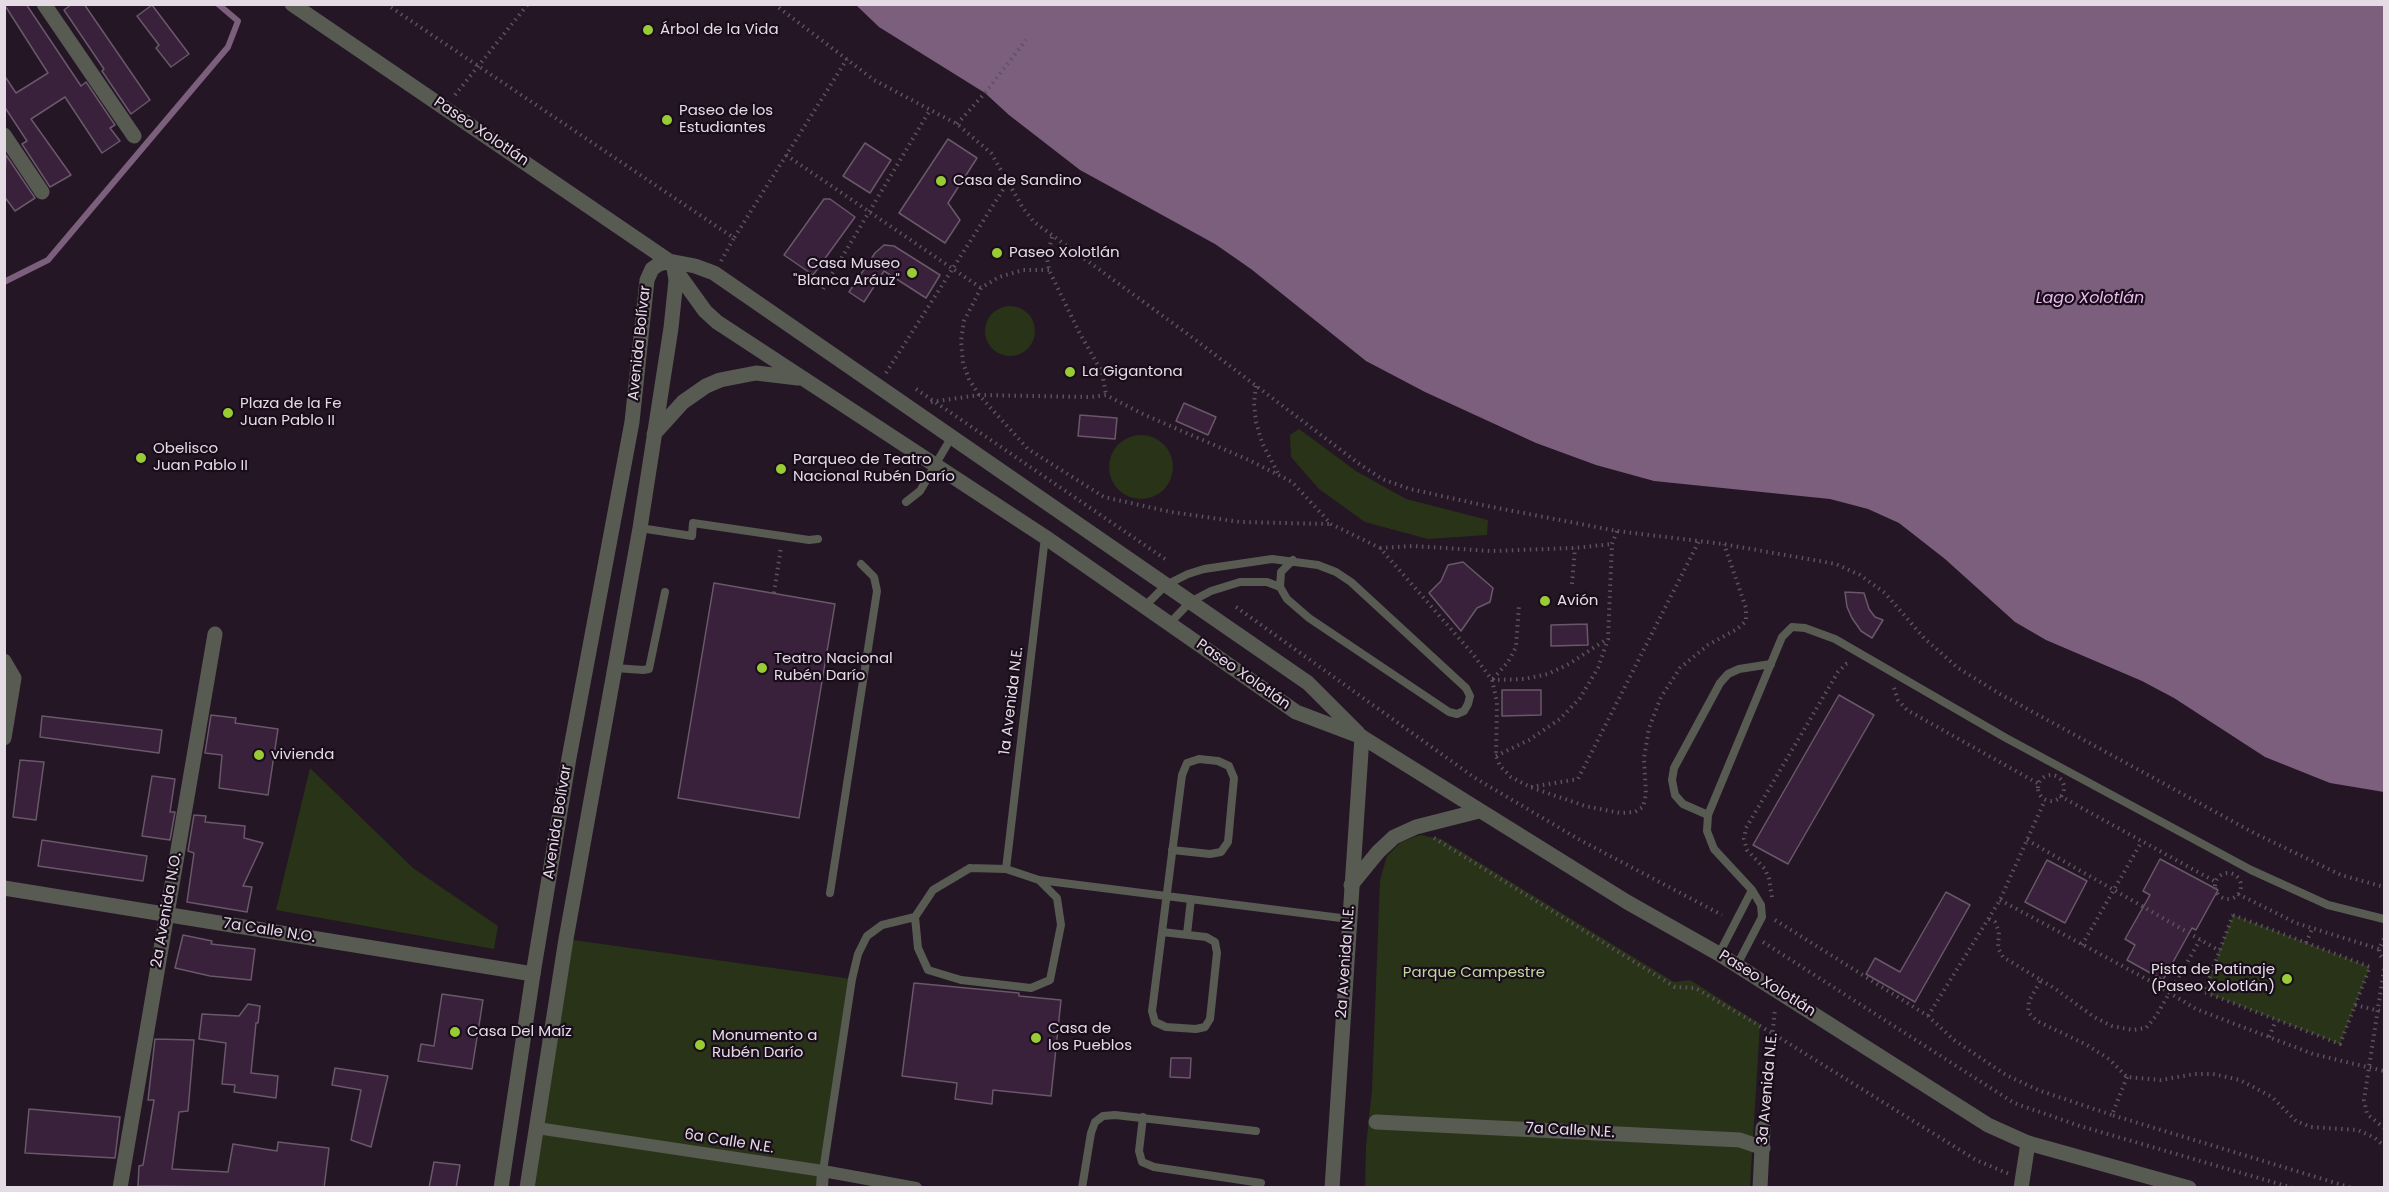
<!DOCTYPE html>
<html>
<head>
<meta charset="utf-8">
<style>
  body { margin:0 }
  #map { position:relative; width:2389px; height:1192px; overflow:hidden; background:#241625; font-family:Poppins,sans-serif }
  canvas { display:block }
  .frame { position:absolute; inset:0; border:6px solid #e4dbe5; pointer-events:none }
</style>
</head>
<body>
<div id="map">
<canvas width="2389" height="1192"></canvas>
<div class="frame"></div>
</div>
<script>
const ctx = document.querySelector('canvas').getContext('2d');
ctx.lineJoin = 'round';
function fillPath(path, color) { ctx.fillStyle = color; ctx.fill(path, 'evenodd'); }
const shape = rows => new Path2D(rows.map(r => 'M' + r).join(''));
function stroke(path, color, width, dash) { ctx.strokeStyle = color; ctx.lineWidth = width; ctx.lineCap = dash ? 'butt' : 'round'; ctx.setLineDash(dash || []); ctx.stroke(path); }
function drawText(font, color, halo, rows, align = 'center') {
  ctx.font = font + ' Poppins,sans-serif'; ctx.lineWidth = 4.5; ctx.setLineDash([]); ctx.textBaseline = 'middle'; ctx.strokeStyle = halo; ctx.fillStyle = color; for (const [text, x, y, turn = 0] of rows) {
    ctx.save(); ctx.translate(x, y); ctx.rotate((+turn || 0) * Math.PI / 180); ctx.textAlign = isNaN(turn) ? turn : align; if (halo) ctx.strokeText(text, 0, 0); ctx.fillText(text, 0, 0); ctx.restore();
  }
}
const green = shape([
  '985 331a25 25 0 1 1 50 0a25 25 0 1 1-50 0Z',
  [1299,429,1356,471,1406,499,1488,520,1487,535,1428,539,1365,522,1319,489,1291,457,1290,435],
  '1109 467a32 32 0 1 1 64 0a32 32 0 1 1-64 0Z',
  [310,768,413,868,498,926,494,949,276,910],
  [1420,835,1441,839,1674,982,1690,980,1760,1024,1750,1187,1365,1188,1366,1146,1372,1090,1380,880,1387,856,1401,842],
  [2233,915,2370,967,2340,1044,2204,992],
  [566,939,852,979,822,1187,527,1188]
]);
const water = shape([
  [856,5,2384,5,2384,792,2330,783,2265,757,2174,698,2142,681,2046,640,2015,622,1945,559,1899,523,1868,509,1830,499,1654,481,1596,465,1536,443,1425,392,1366,361,1251,269,1215,244,1080,170,1009,115,985,93,879,27]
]);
const stream = shape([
  [4,282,48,260,228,47,238,21,218,4]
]);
const building = shape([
  [4,4,26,4,81,86,86,82,115,125,110,128,120,141,102,153,65,97,31,119,71,175,50,187,22,144,27,141,4,106,4,75,16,93,48,73,4,4],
  [72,4,84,4,150,100,131,114,102,71,104,69,64,10,72,4],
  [152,5,189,54,171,67,156,48,159,45,137,16,152,5],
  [948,139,977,158,948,203,960,220,945,243,899,213,948,139],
  [865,143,891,160,870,193,843,176,865,143],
  [6,155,35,198,15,211,4,196,6,155],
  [824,199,830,199,855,217,813,275,784,255,824,199],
  [884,245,894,246,940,275,926,298,884,271,864,302,849,292,875,253,884,245],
  [1184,403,1216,417,1208,435,1176,421,1184,403],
  [1080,415,1117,418,1115,439,1078,436,1080,415],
  [1463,562,1493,588,1490,602,1477,608,1461,631,1429,593,1441,581,1448,565,1463,562],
  [714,583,835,604,799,818,678,798,714,583],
  [1845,592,1864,593,1869,609,1875,617,1883,620,1872,638,1861,631,1852,618,1847,607,1845,592],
  [1587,624,1588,645,1551,646,1551,625,1587,624],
  [1502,690,1541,690,1541,715,1502,716,1502,690],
  [1839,695,1874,715,1788,864,1753,845,1839,695],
  [211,715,236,718,235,723,278,729,268,795,219,788,222,755,205,753,211,715],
  [42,716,162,730,159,753,40,737,42,716],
  [20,760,44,762,36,820,13,817,20,760],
  [152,776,175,779,170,812,175,812,170,840,142,836,152,776],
  [194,815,206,816,205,822,245,826,244,838,263,843,243,886,252,887,247,912,187,902,194,853,188,851,194,815],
  [42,840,147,856,143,881,38,866,42,840],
  [2160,859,2218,890,2196,930,2192,928,2163,980,2127,960,2135,945,2125,939,2150,895,2143,891,2160,859],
  [2047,860,2087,881,2065,923,2025,902,2047,860],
  [1946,892,1970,905,1915,1002,1866,974,1875,958,1900,972,1946,892],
  [183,935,212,941,211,944,255,949,251,980,210,976,175,968,183,935],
  [914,983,1019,993,1019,996,1061,1000,1051,1096,993,1090,992,1104,955,1099,957,1083,902,1076,914,983],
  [442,994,483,1000,472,1069,418,1061,421,1044,434,1046,442,994],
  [248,1004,260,1006,258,1023,256,1023,251,1073,278,1076,276,1098,234,1092,235,1085,222,1084,226,1043,199,1039,202,1014,239,1016,248,1004],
  [155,1039,194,1040,188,1111,179,1112,172,1169,228,1172,233,1144,277,1151,278,1142,329,1148,324,1188,138,1186,139,1166,143,1165,154,1100,148,1100,155,1039],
  [1171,1058,1191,1058,1190,1078,1170,1077,1171,1058],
  [335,1068,388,1076,371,1147,351,1140,361,1090,332,1085,335,1068],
  [29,1109,120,1117,115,1158,25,1153,29,1109],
  [434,1162,460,1165,456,1188,429,1188,434,1162]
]);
const path = shape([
  [386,4,734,238,847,59],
  [774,4,874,80,957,124,991,153,1023,208,1034,222,1189,335,1358,463,1382,479,1410,489,1487,506,1617,531,1723,544,1836,564,1860,575,1885,593,1924,638,1958,668,2000,694,2254,833,2341,875,2384,887],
  [455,95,528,4],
  [957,124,985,93,1026,40],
  [786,155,981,288],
  [1052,237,1047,258,1049,270,1079,332,1102,372,1106,395],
  [721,261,734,238],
  [1049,270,1023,270,999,277,981,288,964,321,961,341,963,363,969,379,979,395,1028,449,1104,497,1171,512,1240,522,1330,524],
  [823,289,930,110],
  [886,373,1008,182],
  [1256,386,1254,403,1256,422,1262,443,1279,475],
  [916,389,1168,561],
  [931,402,979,395,1090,397,1106,395,1145,415,1251,461,1292,482,1331,524,1380,548,1472,653,1492,680,1497,702,1496,756,1500,766,1511,777,1530,787,1585,806,1620,813,1635,812,1643,807,1646,794,1644,758,1649,728,1661,697,1680,668,1708,645,1737,629,1746,621,1746,608,1724,544],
  [1380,548,1413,546,1491,551,1575,548,1612,544],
  [1572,584,1575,548],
  [774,593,781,547],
  [1236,607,1475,778,1580,840,1722,915],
  [1493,679,1508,662,1516,647,1519,605],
  [1492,680,1525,679,1548,674,1569,664,1607,639],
  [1894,688,1898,700,1907,710,2039,784],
  [1496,756,1529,740,1560,719,1580,698,1598,668,1608,639,1612,544,1617,531],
  '2038 788a13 13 0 1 1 26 0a13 13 0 1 1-26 0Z',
  [1531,787,1578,779,1699,541],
  [2060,796,2216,882],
  [1434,838,1675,987,1695,988,1772,1033,1976,1160,2009,1174],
  [2027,840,2220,951],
  '2215 886a13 13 0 1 1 26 0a13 13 0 1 1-26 0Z',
  [2238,894,2296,923,2379,949],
  [1772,897,1769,879,1765,869,1747,850,1744,839,1746,828,1838,672,1846,664,1849,663],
  [2000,900,2150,981,2196,1009,2313,1054,2384,1071],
  [2233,915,2370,967,2340,1044,2204,992,2233,915],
  [1989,919,1995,922,1999,932,1998,948,2003,957,2041,980,2029,1001,2028,1012,2037,1021,2087,1045,2109,1059,2127,1077,2161,1080,2194,1074,2213,1074,2240,1080,2272,1097,2296,1121,2311,1127,2358,1130,2375,1138,2384,1146],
  [1775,920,1928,1016,1954,1040,2006,1075,2038,1090,2112,1115],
  [2384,939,2379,949,2380,955,2384,960],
  [1763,942,2014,1103,2080,1126,2293,1188],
  [2306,943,2312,929],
  [2082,945,2142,841],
  [2384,969,2364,1100,2367,1114,2384,1128],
  [2041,980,2057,990,2094,1017,2112,1026,2133,1030,2146,1028,2156,1016,2200,940],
  [2355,1005,2384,1012],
  [1928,1016,2000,900,2045,800],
  [2269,1037,2276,1020],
  [2127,1077,2112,1115,2352,1188],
  [1764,1115,1775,1009]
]);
const service = shape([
  [906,502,920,491,951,438],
  [640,528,692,536,693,523,809,540,818,539],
  [1280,587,1281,572,1293,560],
  [1145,606,1166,585,1188,574,1204,569,1272,559,1318,565,1336,572,1351,582,1466,688,1470,696,1468,704,1464,711,1457,714,1449,712,1309,618,1287,599,1280,587,1267,582,1240,582,1211,591,1190,602,1170,623],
  [615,668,643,670,649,669,665,592],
  [1708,815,1683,804,1675,795,1672,780,1674,768,1720,683,1728,674,1739,669,1771,664],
  [970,868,1006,869,1039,880,1057,898,1061,925,1050,980,1031,988,961,980,928,970,918,948,915,917,933,890,970,868],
  [1006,869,1045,537],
  [1039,880,1349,919],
  [830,893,877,591,874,577,861,564],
  [1162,932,1206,937,1215,942,1217,953,1210,1019,1205,1027,1196,1029,1166,1027,1155,1022,1152,1011,1162,932,1182,775,1187,763,1199,759,1218,761,1229,766,1234,778,1228,842,1221,852,1210,854,1172,850],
  [1187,934,1191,899],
  [1719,954,1752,890],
  [1737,965,1762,917,1761,905,1752,890,1714,849,1707,831,1708,815,1782,637,1792,627,1805,628,1835,639,2006,738,2251,870,2328,905,2384,919],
  [1143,1117,1139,1151,1142,1162,1154,1167,1261,1183],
  [823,1171,852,979,858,954,867,936,882,925,915,917],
  [1082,1188,1091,1133,1095,1122,1103,1116,1115,1115,1256,1131]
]);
const pedestrian = shape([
  [537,1128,823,1171,916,1188],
  [822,1188,823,1171]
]);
const minor = shape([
  [44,4,134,136],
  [4,135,42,192],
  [4,661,14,678,4,738],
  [4,888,533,974],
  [1376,1122,1740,1140,1763,1148],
  [120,1188,215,634],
  [1332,1188,1362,737],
  [1760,1188,1763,1128],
  [2021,1188,2028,1143]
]);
const tertiary = shape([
  [292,4,669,261,705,311,717,322,1045,537,1296,712,1362,737,1627,902,1719,954,1988,1125,2028,1143,2189,1188],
  [654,434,683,402,706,386,720,380,756,373,798,378],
  [1351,885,1378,852,1394,837,1416,827,1479,811],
  [501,1188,533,974,569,758,632,422,647,280,652,269,659,264,669,261,695,266,714,273,1308,683,1358,733],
  [527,1188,566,939,640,528,671,328,676,280,674,268]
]);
const markers = [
  [648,30,6,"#99cb35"],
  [667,120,6,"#99cb35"],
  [941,181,6,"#99cb35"],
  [997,253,6,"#99cb35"],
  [912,273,6,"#99cb35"],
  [1070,372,6,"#99cb35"],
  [228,413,6,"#99cb35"],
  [141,458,6,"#99cb35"],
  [781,469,6,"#99cb35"],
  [1545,601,6,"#99cb35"],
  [762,668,6,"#99cb35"],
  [259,755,6,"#99cb35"],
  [2287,979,6,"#99cb35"],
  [455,1032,6,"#99cb35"],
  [1036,1038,6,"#99cb35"],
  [700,1045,6,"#99cb35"]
];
const poiNames = [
  ["Árbol de la Vida",660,30],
  ["Paseo de los",679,111],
  ["Estudiantes",679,128],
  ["Casa de Sandino",953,181],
  ["Paseo Xolotlán",1009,253],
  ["Casa Museo",900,264,"right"],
  ["\"Blanca Aráuz\"",900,281,"right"],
  ["La Gigantona",1082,372],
  ["Plaza de la Fe",240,404],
  ["Juan Pablo II",240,421],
  ["Obelisco",153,449],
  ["Juan Pablo II",153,466],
  ["Parqueo de Teatro",793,460],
  ["Nacional Rubén Darío",793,477],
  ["Avión",1557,601],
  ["Teatro Nacional",774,659],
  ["Rubén Darío",774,676],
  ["vivienda",271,755],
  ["Pista de Patinaje",2275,970,"right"],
  ["(Paseo Xolotlán)",2275,987,"right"],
  ["Casa de",1048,1029],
  ["los Pueblos",1048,1046],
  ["Casa Del Maíz",467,1032],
  ["Monumento a",712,1036],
  ["Rubén Darío",712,1053]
];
const streetNames = [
  ["Paseo Xolotlán",481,132,34],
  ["Avenida Bolívar",640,343,-84],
  ["Paseo Xolotlán",1243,675,35],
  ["1a Avenida N.E.",1012,701,-83],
  ["Avenida Bolívar",558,822,-81],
  ["2a Avenida N.O.",167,910,-80],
  ["7a Calle N.O.",269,931,9],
  ["2a Avenida N.E.",1346,962,-86],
  ["Paseo Xolotlán",1767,984,32],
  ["3a Avenida N.E.",1768,1089,-85],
  ["7a Calle N.E.",1570,1131,3],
  ["6a Calle N.E.",729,1142,9]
];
const parkNames = [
  ["Parque Campestre",1474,973]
];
const waterNames = [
  ["Lago Xolotlán",2090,299]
];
fillPath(green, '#283318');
fillPath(water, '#7b5f7d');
stroke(stream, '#7b5f7d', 6);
fillPath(building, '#39213b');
stroke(building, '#69586a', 1.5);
stroke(path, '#5e525f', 4, [1.5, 4.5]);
stroke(service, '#575b52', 8);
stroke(pedestrian, '#575b52', 12);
stroke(minor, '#575b52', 15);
stroke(tertiary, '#575b52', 15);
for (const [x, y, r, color] of markers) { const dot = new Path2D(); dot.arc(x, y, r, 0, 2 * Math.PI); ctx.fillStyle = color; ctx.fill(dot); stroke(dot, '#1a0d1b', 2); }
drawText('15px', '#e4dbe5', '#1a0d1b', poiNames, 'left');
drawText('15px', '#e4dbe5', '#1a0d1b', streetNames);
drawText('15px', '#bfd99b', '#1a0d1b', parkNames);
drawText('italic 16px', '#ebbbee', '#1a0d1b', waterNames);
</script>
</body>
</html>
